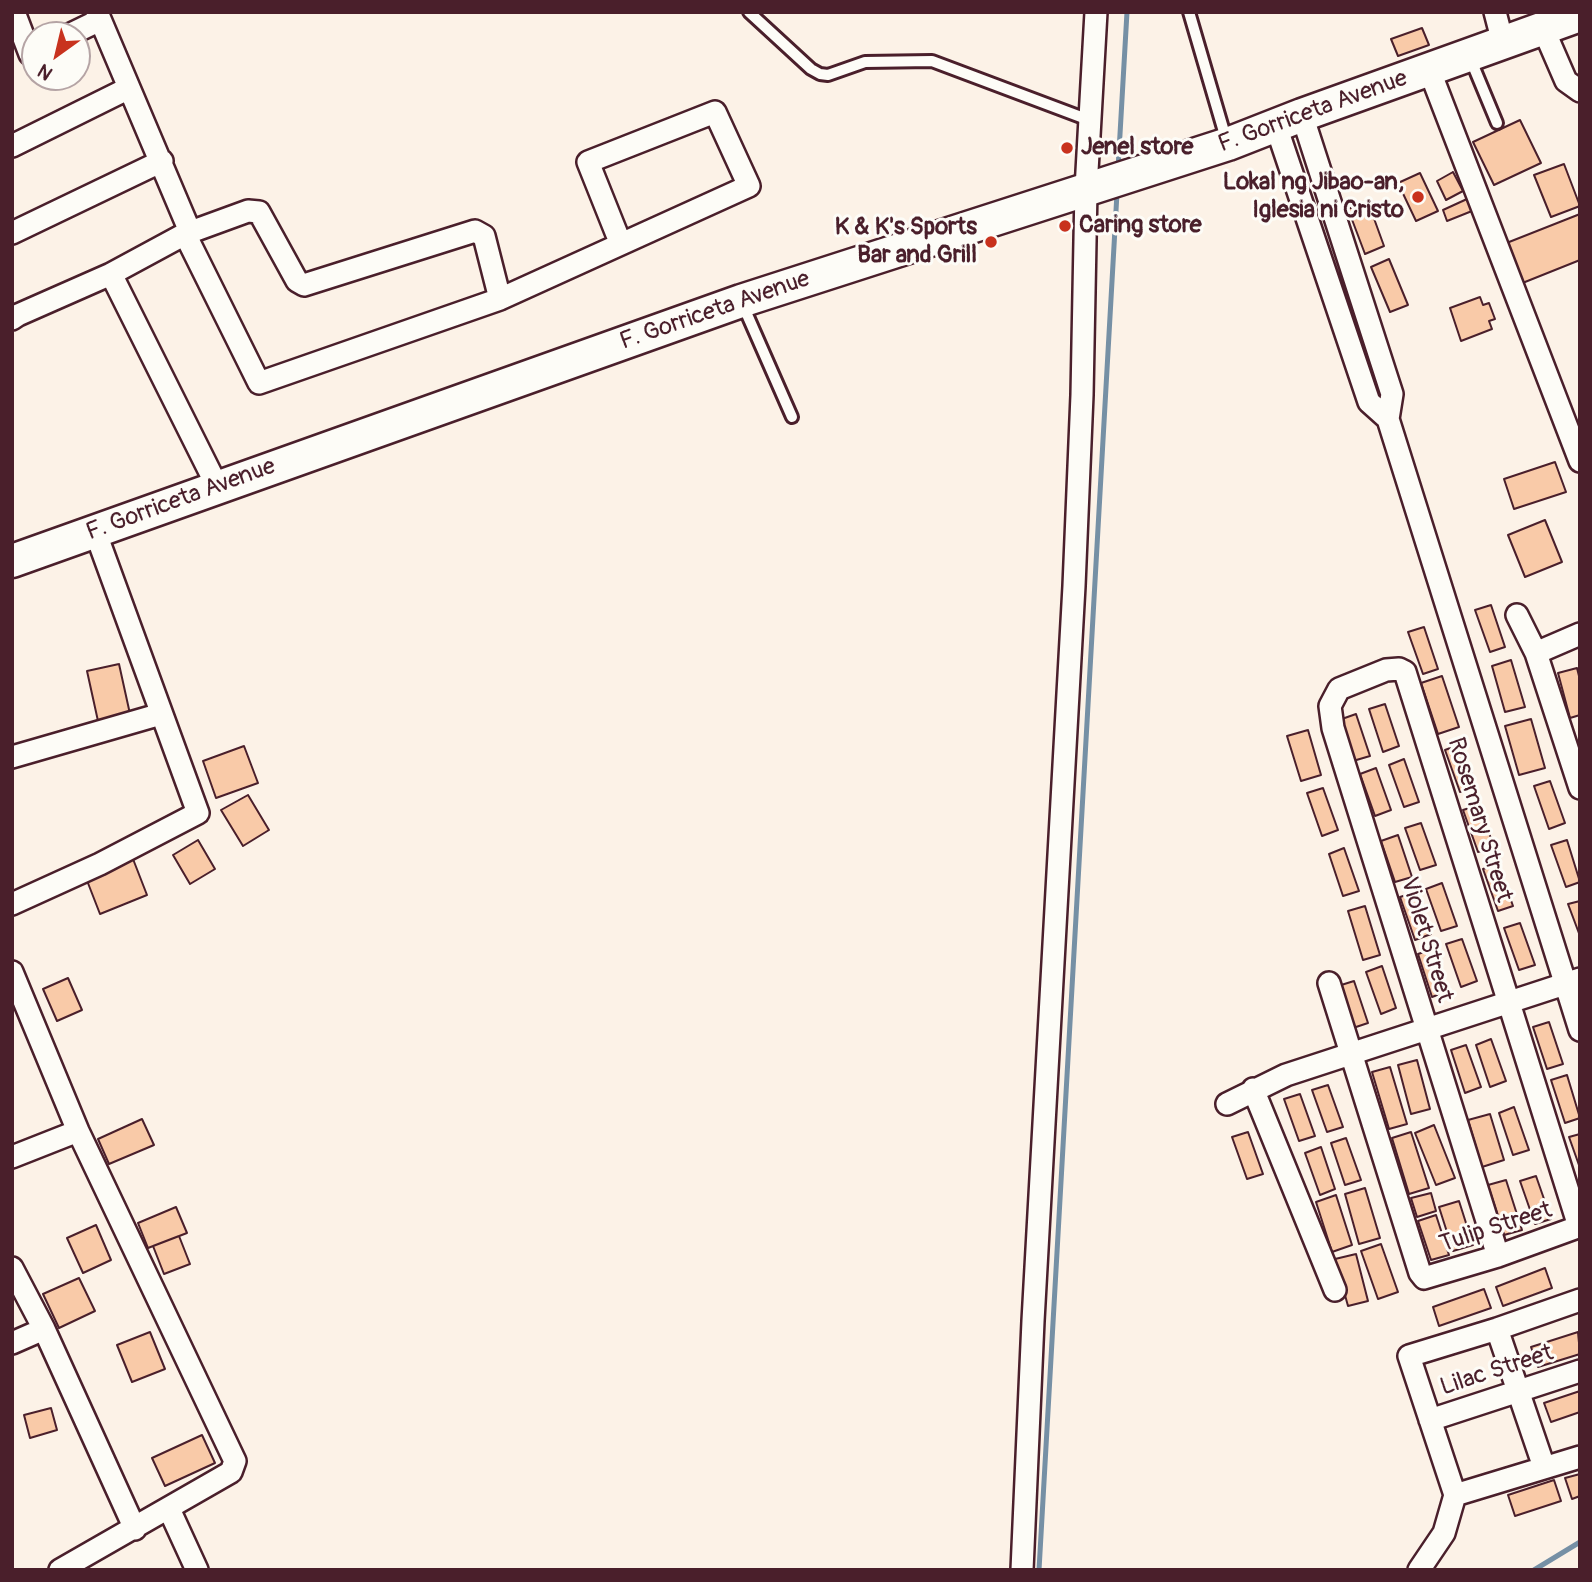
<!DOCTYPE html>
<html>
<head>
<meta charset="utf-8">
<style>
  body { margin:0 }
  #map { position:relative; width:1592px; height:1582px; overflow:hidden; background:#fcf2e7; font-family:Pangolin,sans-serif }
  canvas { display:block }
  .frame { position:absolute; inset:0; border:14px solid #4a1f2b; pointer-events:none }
  .north { position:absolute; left:21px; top:21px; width:70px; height:70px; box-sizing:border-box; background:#fdfcf7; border:2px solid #b5a4a5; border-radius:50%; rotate:214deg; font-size:19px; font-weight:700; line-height:28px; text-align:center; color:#4a1f2b }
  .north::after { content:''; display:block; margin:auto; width:24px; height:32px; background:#c8321e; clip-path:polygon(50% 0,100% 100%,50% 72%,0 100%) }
</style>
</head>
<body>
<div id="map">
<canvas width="1592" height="1582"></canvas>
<div class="frame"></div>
<div class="north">N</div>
</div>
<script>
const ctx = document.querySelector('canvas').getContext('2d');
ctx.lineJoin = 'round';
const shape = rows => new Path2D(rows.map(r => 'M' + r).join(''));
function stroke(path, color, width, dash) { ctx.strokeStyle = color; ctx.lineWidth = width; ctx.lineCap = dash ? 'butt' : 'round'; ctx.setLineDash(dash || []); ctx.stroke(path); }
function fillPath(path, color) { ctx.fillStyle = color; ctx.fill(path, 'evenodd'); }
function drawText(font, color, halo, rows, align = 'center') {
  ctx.font = font + ' Pangolin,sans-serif'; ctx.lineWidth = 6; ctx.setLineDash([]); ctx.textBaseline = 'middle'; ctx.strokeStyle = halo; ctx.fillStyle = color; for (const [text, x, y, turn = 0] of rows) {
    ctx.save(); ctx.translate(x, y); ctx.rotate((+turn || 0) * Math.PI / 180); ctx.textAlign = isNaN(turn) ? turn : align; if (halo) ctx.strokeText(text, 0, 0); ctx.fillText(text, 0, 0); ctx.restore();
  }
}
const stream = shape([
  [1118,169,1127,12],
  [1039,1570,1117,193],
  [1534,1570,1580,1542]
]);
const building = shape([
  [1422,28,1429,45,1398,56,1391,39,1422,28],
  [1520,120,1541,163,1494,185,1473,142,1520,120],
  [1564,164,1580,206,1551,217,1534,175,1564,164],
  [1453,172,1463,191,1446,200,1437,181,1453,172],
  [1420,173,1438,211,1416,221,1398,183,1420,173],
  [1467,199,1472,211,1447,221,1443,210,1467,199],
  [1368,202,1384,246,1365,254,1348,209,1368,202],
  [1580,214,1580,260,1520,284,1504,244,1580,214],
  [1389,259,1408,305,1390,312,1371,267,1389,259],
  [1480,297,1483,305,1489,303,1495,319,1489,321,1492,329,1461,341,1450,308,1480,297],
  [1555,462,1566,492,1514,509,1504,479,1555,462],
  [1545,520,1562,562,1525,577,1508,535,1545,520],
  [1491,605,1505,647,1490,652,1475,610,1491,605],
  [1424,627,1438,669,1423,674,1408,632,1424,627],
  [1511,660,1525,707,1505,712,1492,666,1511,660],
  [119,664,130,714,98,721,87,671,119,664],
  [1577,668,1580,680,1580,715,1570,718,1558,673,1577,668],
  [1442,676,1459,727,1438,734,1421,683,1442,676],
  [1385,704,1399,746,1383,752,1369,709,1385,704],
  [1356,714,1370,756,1353,761,1339,720,1356,714],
  [1531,719,1545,768,1519,775,1505,726,1531,719],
  [1308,730,1321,775,1301,781,1287,736,1308,730],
  [1461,744,1476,786,1460,792,1445,750,1461,744],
  [244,746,258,783,216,798,203,761,244,746],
  [1404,759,1419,802,1404,807,1389,765,1404,759],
  [1376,768,1391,810,1375,816,1360,774,1376,768],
  [1550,781,1565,823,1549,829,1534,786,1550,781],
  [1323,788,1338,830,1322,836,1307,793,1323,788],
  [248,795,269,830,243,846,221,810,248,795],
  [1479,805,1494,847,1478,852,1463,810,1479,805],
  [1421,823,1436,865,1420,870,1405,828,1421,823],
  [1398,835,1412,877,1395,882,1381,841,1398,835],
  [198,840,215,869,190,884,173,855,198,840],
  [1567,840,1580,882,1566,887,1551,845,1567,840],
  [1344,848,1359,891,1343,896,1329,854,1344,848],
  [133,859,147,895,100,914,86,878,133,859],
  [1498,864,1513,906,1498,911,1483,869,1498,864],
  [1442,883,1457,926,1441,931,1426,889,1442,883],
  [1416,892,1431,934,1415,940,1400,897,1416,892],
  [1580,901,1580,936,1568,904,1580,901],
  [1365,906,1380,955,1363,960,1348,911,1365,906],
  [1520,923,1535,965,1519,970,1504,928,1520,923],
  [1462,939,1477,981,1461,987,1446,944,1462,939],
  [1433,949,1448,991,1432,997,1418,954,1433,949],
  [1382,966,1396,1008,1381,1014,1366,972,1382,966],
  [68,978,82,1010,57,1021,43,989,68,978],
  [1354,981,1368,1023,1353,1028,1338,986,1354,981],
  [1549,1022,1563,1064,1547,1069,1533,1027,1549,1022],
  [1491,1039,1506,1081,1490,1087,1476,1045,1491,1039],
  [1466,1045,1481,1087,1465,1093,1451,1050,1466,1045],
  [1417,1060,1430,1109,1411,1114,1398,1065,1417,1060],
  [1390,1067,1407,1124,1389,1129,1372,1072,1390,1067],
  [1567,1075,1580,1118,1565,1123,1551,1080,1567,1075],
  [1328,1085,1343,1127,1327,1132,1312,1090,1328,1085],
  [1300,1094,1315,1136,1299,1141,1284,1099,1300,1094],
  [1514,1107,1529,1150,1513,1155,1499,1113,1514,1107],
  [1490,1114,1504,1160,1482,1167,1468,1120,1490,1114],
  [142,1119,154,1145,109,1164,98,1139,142,1119],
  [1434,1125,1455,1178,1436,1185,1415,1133,1434,1125],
  [1248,1132,1263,1174,1247,1179,1232,1137,1248,1132],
  [1411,1132,1429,1188,1409,1194,1392,1138,1411,1132],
  [1580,1134,1580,1168,1569,1137,1580,1134],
  [1346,1138,1361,1180,1345,1185,1331,1143,1346,1138],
  [1321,1147,1335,1189,1320,1195,1305,1153,1321,1147],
  [1536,1176,1551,1219,1535,1224,1520,1181,1536,1176],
  [1506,1180,1522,1230,1504,1235,1488,1185,1506,1180],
  [1365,1188,1380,1238,1359,1244,1345,1194,1365,1188],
  [1431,1193,1436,1211,1417,1217,1411,1198,1431,1193],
  [1336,1195,1352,1245,1332,1252,1316,1202,1336,1195],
  [1459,1201,1473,1245,1453,1251,1439,1207,1459,1201],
  [176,1207,187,1233,148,1248,138,1223,176,1207],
  [1436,1215,1449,1255,1431,1260,1418,1221,1436,1215],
  [96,1225,111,1260,83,1273,67,1238,96,1225],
  [179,1236,190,1264,164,1274,153,1246,179,1236],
  [1381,1244,1398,1292,1378,1299,1361,1251,1381,1244],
  [1356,1254,1368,1301,1348,1306,1335,1259,1356,1254],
  [1545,1268,1552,1288,1503,1306,1496,1287,1545,1268],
  [79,1278,95,1311,59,1328,43,1294,79,1278],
  [1484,1289,1491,1308,1439,1326,1433,1307,1484,1289],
  [150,1332,165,1369,132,1382,117,1345,150,1332],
  [1578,1332,1580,1354,1538,1367,1531,1347,1578,1332],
  [1580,1391,1580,1412,1551,1422,1544,1403,1580,1391],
  [51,1408,57,1430,30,1438,24,1415,51,1408],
  [202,1435,215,1463,165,1486,152,1458,202,1435],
  [1580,1474,1580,1496,1572,1499,1565,1478,1580,1474],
  [1554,1480,1561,1501,1515,1516,1508,1495,1554,1480]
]);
const service = shape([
  [749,12,811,69,820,74,828,75,865,62,932,61,1089,120],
  [1189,12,1227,142],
  [1470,58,1497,123],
  [742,303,792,417]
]);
const minor = shape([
  [14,12,30,54],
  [97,12,191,234],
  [1495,12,1503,43],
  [1543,28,1566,81,1580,91],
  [69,35,100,20],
  [1429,69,1580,461],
  [1302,115,1392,394,1388,419,1580,1030],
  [1276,126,1369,402,1388,419],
  [12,146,129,88],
  [12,233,162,161],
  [185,234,259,383,500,299,749,186,715,112,588,162,620,242],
  [111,274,217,486],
  [12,319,18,315,111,274,185,234,248,211,259,212,297,281,304,285,475,231,484,236,500,299],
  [1517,615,1536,653],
  [1580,634,1536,653,1580,788],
  [12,757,161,714],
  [12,904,100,864,198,813,95,531],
  [12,972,78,1131,235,1461,231,1472,60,1570],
  [1329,983,1420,1273,1424,1278,1498,1256,1575,1228,1577,1220,1509,1003,1405,672,1399,669,1386,670,1339,689,1330,706,1333,728,1498,1256],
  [1253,1089,1335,1290],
  [1227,1104,1286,1075,1580,979],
  [12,1157,78,1131],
  [12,1268,44,1329,135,1529],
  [1497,1329,1544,1467],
  [12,1343,44,1329],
  [1430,1420,1580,1371],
  [1455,1495,1580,1457],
  [169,1509,197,1570],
  [1022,1570,1033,1321,1074,586,1082,395,1086,189,1096,12],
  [1419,1570,1444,1533,1455,1495,1409,1356,1497,1329,1580,1300]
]);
const secondary = shape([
  [12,561,741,301,1228,144,1302,115,1580,15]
]);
const markers = [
  [1067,148,7,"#c8321e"],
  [1418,197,7,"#c8321e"],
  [1065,226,7,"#c8321e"],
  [991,242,7,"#c8321e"]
];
const streetNames = [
  ["F. Gorriceta Avenue",1313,112,-20],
  ["F. Gorriceta Avenue",715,311,-19],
  ["F. Gorriceta Avenue",181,500,-20],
  ["Rosemary Street",1479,820,73],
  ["Violet Street",1426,940,73],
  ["Tulip Street",1496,1228,-18],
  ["Lilac Street",1497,1371,-18]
];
const poiNames = [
  ["Jenel store",1081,148],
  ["Lokal ng Jibao-an,",1404,183,"right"],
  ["Iglesia ni Cristo",1404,211,"right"],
  ["Caring store",1079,226],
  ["K & K's Sports",977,228,"right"],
  ["Bar and Grill",977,256,"right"]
];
stroke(stream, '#7690a5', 5);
fillPath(building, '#f9caa8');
stroke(building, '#4a1f2b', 2);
stroke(service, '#4a1f2b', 16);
stroke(minor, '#4a1f2b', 26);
stroke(secondary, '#4a1f2b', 37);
stroke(service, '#fdfcf7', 10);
stroke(minor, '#fdfcf7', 21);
stroke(secondary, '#fdfcf7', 32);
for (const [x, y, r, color] of markers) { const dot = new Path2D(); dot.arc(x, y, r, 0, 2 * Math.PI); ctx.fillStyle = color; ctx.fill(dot); stroke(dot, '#fdfcf7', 2.5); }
drawText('24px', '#4a1f2b', '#fdfcf7', streetNames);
drawText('bold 24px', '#4a1f2b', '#fdfcf7', poiNames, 'left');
</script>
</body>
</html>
